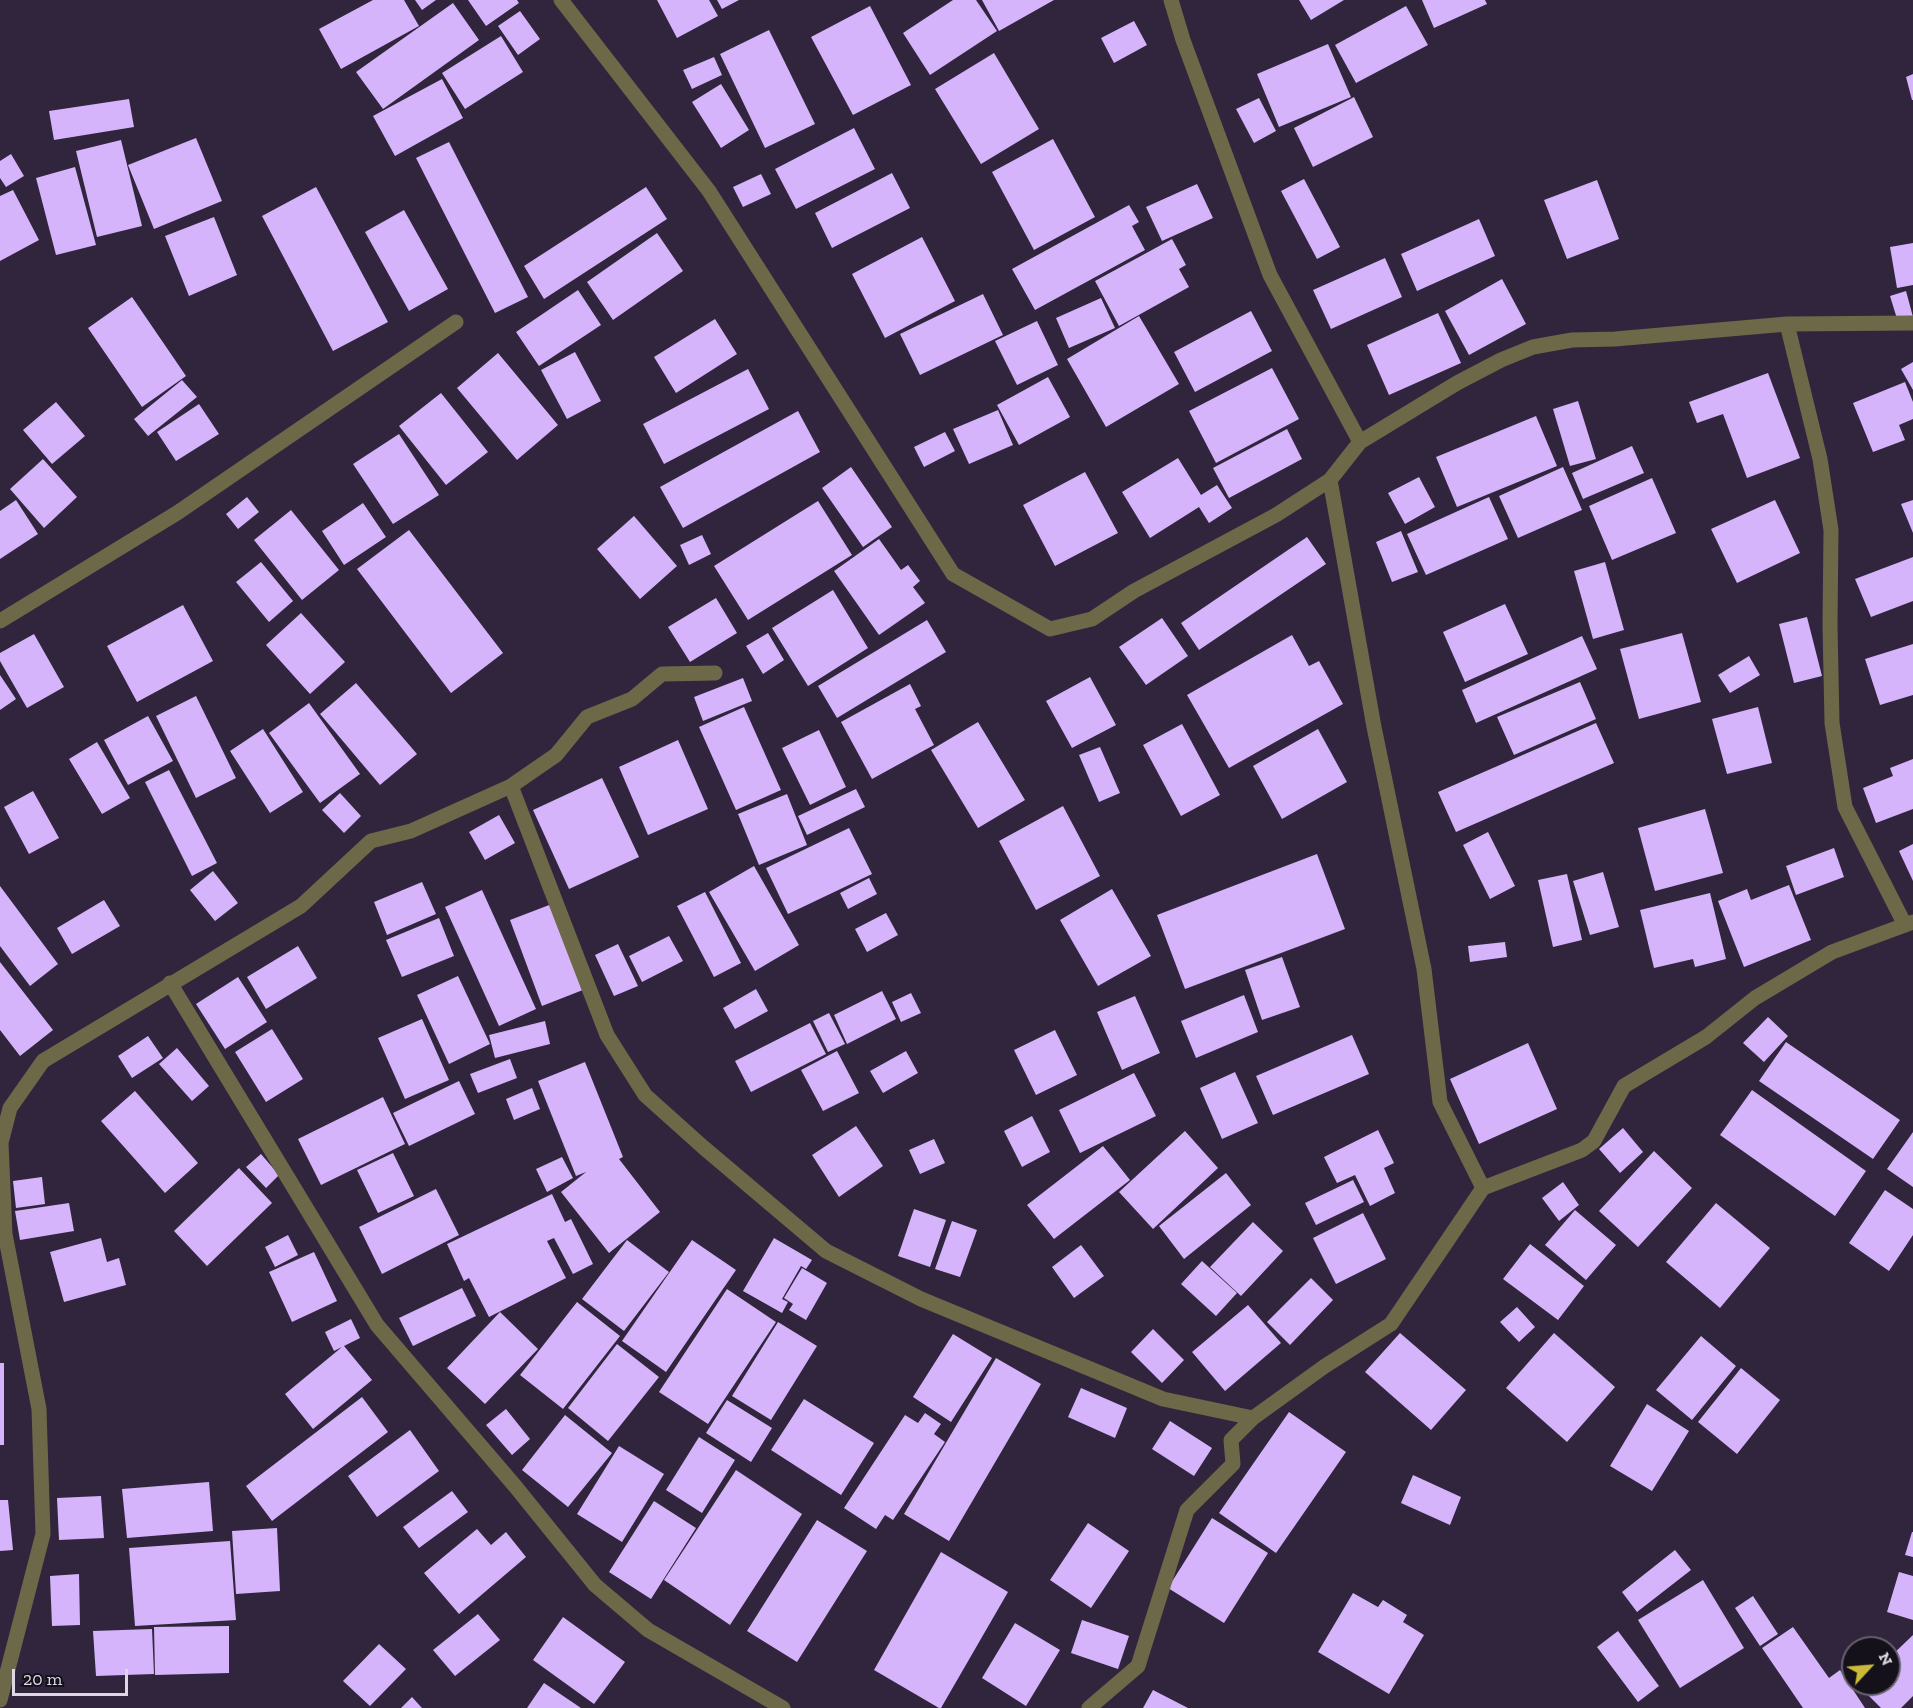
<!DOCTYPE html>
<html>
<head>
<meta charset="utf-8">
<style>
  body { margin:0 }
  #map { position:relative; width:1913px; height:1708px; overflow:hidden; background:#30253c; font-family:"Zilla Slab",serif }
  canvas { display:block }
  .north { position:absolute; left:1841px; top:1636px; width:60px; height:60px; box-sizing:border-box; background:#15111b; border:2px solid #65606c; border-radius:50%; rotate:64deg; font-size:16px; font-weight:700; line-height:24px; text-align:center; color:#ded7e6 }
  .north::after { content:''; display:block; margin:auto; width:21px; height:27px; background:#cbba39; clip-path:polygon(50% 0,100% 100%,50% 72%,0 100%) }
  .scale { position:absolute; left:12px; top:1669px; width:116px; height:27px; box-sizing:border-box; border:3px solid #ded7e6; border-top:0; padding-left:8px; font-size:18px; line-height:21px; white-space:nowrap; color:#ded7e6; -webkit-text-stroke:4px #15111b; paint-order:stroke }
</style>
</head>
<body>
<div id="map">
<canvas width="1913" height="1708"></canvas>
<div class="north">N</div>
<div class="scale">20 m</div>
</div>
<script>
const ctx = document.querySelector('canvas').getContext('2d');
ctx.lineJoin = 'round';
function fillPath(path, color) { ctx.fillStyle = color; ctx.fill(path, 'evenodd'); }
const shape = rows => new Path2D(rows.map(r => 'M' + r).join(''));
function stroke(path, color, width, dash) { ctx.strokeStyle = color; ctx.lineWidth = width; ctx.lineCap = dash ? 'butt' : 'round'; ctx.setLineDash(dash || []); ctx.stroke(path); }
const building = shape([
  [373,0,404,0,419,26,341,69,319,29],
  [415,0,436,0,422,10],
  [468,0,517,0,519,3,486,26],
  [657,0,709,0,718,16,677,38],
  [717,0,739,0,722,9],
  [953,0,976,0,997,31,930,75,903,33],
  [982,0,1054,0,999,31],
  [1299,0,1344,0,1311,20],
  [1422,0,1485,0,1487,4,1434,28],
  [453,3,479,40,383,109,356,72],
  [870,6,911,85,853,115,811,37],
  [1406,6,1428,45,1356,83,1335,45],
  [520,11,540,39,518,55,498,26],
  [1134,21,1147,45,1114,63,1101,38],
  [769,30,815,124,765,148,720,54],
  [501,36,523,72,465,109,442,73],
  [1328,44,1351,97,1279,127,1257,74],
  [994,53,1039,129,981,164,935,89],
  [714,57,722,75,692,89,683,70],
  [1913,74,1913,100,1912,100,1906,77],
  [442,79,463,118,395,156,373,116],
  [721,84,749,130,721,148,692,102],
  [1354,97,1373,137,1313,167,1294,128],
  [1259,98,1276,131,1254,143,1236,109],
  [129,99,134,127,54,140,49,111],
  [854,128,875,169,796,209,775,169],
  [196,138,222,201,154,229,128,165],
  [1053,139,1095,217,1034,250,992,172],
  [121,140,142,226,97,237,76,151],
  [449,142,528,297,495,313,416,158],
  [11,154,24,176,6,187,0,178,0,161],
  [75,167,96,245,56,255,36,178],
  [892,173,910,208,832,248,815,213],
  [761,174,771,194,743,207,733,187],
  [1304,179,1340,247,1317,259,1281,191],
  [1597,180,1619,239,1567,259,1544,200],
  [1197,184,1213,218,1162,241,1146,207],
  [316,187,388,322,333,351,262,216],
  [646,187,667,219,544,299,524,266],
  [13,190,39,240,0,261,0,196],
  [1129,205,1139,222,1132,226,1145,250,1035,310,1012,269],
  [404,210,448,289,409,311,365,232],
  [214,217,237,275,189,296,165,236],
  [1479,219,1495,256,1417,291,1401,254],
  [657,233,683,271,613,320,587,282],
  [922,237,955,301,885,338,852,274],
  [1172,239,1186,265,1179,269,1189,287,1119,326,1095,281],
  [1913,243,1913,285,1897,288,1890,247],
  [1385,258,1402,297,1331,329,1313,290],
  [1502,279,1526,324,1469,355,1445,311],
  [578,290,601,325,539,366,516,332],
  [1906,291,1913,317,1898,322,1890,296],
  [983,294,1003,335,920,375,900,334],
  [132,297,186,376,142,407,88,328],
  [1101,298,1115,328,1069,348,1056,318],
  [1251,311,1272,351,1195,392,1174,352],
  [1438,313,1461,363,1389,395,1367,345],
  [1139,316,1179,384,1106,427,1067,359],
  [715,319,737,354,676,393,654,357],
  [1037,321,1058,365,1017,385,995,341],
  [575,352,601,401,567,419,541,370],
  [498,353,558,425,517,460,457,388],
  [1913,362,1913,390,1901,369],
  [1272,368,1299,419,1216,463,1189,411],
  [748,369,769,409,664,464,643,424],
  [1768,373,1800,458,1747,478,1723,414,1697,423,1689,402],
  [1048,377,1070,417,1019,445,997,405],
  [182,380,197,397,148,436,134,419],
  [1905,382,1913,402,1913,419,1899,425,1905,440,1873,452,1853,403],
  [441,393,488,452,446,485,399,426],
  [1578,401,1596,459,1570,466,1553,409],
  [56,402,85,436,52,464,23,430],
  [199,404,219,434,176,461,157,432],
  [998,410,1013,445,969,464,953,429],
  [798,411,820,452,683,528,660,487],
  [1536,416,1557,466,1457,507,1436,457],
  [1287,429,1302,459,1229,498,1213,468],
  [945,432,955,451,924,467,914,447],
  [399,434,439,495,393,524,353,464],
  [1632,446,1644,473,1583,499,1572,473],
  [1178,458,1201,495,1217,485,1232,508,1209,523,1199,507,1150,538,1122,492],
  [43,459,77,497,44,528,10,489],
  [851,467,892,527,863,547,822,488],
  [1563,467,1582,510,1518,538,1499,496],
  [1085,472,1118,533,1055,566,1023,505],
  [1419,477,1435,507,1405,524,1388,493],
  [1652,478,1676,533,1612,560,1589,506],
  [247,497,259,512,238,529,226,514],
  [1489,497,1508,539,1426,575,1407,534],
  [16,500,38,534,0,559,0,511],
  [1775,500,1800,553,1737,583,1711,529],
  [1913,500,1913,533,1901,504],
  [818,501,852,555,748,620,714,566],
  [363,503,386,537,344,565,322,531],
  [291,510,339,570,302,600,254,540],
  [634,516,677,566,640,599,597,549],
  [409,530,503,653,451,693,357,569],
  [1401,531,1418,572,1392,582,1376,542],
  [702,535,711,554,689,565,680,545],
  [1307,537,1326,564,1199,650,1181,623],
  [879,539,901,570,908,565,920,581,913,587,925,603,879,635,834,571],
  [1913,557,1913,601,1871,617,1855,579],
  [261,562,293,601,269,622,236,582],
  [1605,562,1624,630,1593,639,1574,571],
  [833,590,868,648,808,686,772,628],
  [716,598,737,633,690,662,668,627],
  [1505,604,1528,654,1465,682,1443,632],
  [183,605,213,661,137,702,107,646],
  [301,613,345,662,310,694,266,645],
  [1807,617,1822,676,1794,683,1779,624],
  [1162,618,1188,656,1146,685,1119,647],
  [927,620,946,652,837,718,818,686],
  [768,633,784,660,763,674,746,646],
  [1682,633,1701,702,1639,719,1620,649],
  [34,634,64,687,27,708,0,661,0,653],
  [1292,635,1309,666,1319,661,1343,704,1229,768,1187,695],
  [1582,636,1597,669,1476,723,1462,690],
  [1913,644,1913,695,1880,705,1865,659],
  [1749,656,1760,675,1730,693,1718,675],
  [0,675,16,699,0,710],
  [1090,677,1116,725,1072,748,1046,701],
  [743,678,752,701,703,721,694,697],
  [1580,682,1596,719,1514,755,1497,717],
  [356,683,417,754,380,785,320,714],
  [910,684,921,706,915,709,934,745,872,779,841,722],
  [196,696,236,778,196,798,156,716],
  [309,703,360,774,320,803,269,733],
  [744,707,781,790,736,810,699,727],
  [1758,707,1772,763,1727,774,1712,719],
  [148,716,173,761,128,785,104,740],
  [978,722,1025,800,978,828,931,750],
  [1596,723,1614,763,1456,832,1438,792],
  [1182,724,1220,795,1181,816,1143,745],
  [263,729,303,792,270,813,230,751],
  [1318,729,1347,782,1282,819,1253,766],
  [819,730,846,787,810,805,782,748],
  [678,740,708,809,648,835,619,767],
  [97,742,130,798,102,814,69,759],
  [1100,747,1120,793,1099,802,1079,755],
  [1913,759,1913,809,1876,823,1863,788,1893,776,1890,768],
  [169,770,217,863,192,876,145,782],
  [602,778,639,857,569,889,533,810],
  [856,789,865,807,807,835,798,816],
  [33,791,59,838,29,854,4,807],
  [340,793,361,816,344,833,322,810],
  [787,794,807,845,759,865,738,814],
  [1063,806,1100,876,1036,910,999,841],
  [1705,809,1723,873,1655,891,1638,828],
  [499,815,515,843,485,860,469,832],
  [849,828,872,874,788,914,766,868],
  [1488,832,1515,886,1490,899,1463,845],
  [1913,844,1913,881,1899,851],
  [1834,848,1844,877,1796,895,1786,866],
  [1317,854,1345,929,1185,989,1157,915],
  [754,866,799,945,755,971,709,892],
  [213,871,238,903,215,921,190,890],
  [1603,872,1619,927,1590,935,1573,881],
  [1567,874,1582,940,1553,947,1538,880],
  [869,878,877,894,848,909,840,893],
  [422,882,436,914,387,935,374,902],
  [1789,885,1811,940,1744,967,1718,901,1747,889,1751,900],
  [0,886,58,964,30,986,0,946],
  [1112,889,1151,956,1098,986,1060,920],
  [482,890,536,1009,499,1026,445,907],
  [705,892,741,963,714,977,677,906],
  [1710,893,1726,959,1695,967,1693,959,1654,968,1640,910],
  [104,900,120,926,72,954,57,928],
  [557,902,588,988,542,1006,510,920],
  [886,913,898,935,867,952,855,929],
  [439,918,454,956,402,977,386,940],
  [669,936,683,961,642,982,629,956],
  [1505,942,1507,957,1470,962,1468,946],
  [618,944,638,986,614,996,595,955],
  [298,946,317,978,266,1009,247,977],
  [1282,957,1300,1007,1262,1020,1245,970],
  [0,962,53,1030,20,1056,0,1030],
  [458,976,490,1044,449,1064,417,995],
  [238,977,267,1022,225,1049,196,1004],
  [756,989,768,1011,735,1029,723,1008],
  [882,991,896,1019,847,1044,834,1015],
  [911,993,921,1013,901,1022,892,1002],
  [1244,995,1258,1032,1196,1058,1181,1021],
  [1135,996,1160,1053,1122,1070,1097,1012],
  [829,1013,845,1044,828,1052,813,1021],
  [1768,1017,1788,1036,1764,1062,1743,1043],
  [422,1019,449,1080,405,1099,378,1038],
  [545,1021,550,1044,495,1058,489,1035],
  [810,1023,826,1054,751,1092,735,1061],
  [272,1029,303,1079,266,1102,235,1052],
  [1055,1030,1077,1075,1036,1095,1014,1050],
  [1352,1035,1369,1074,1273,1115,1256,1076],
  [148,1036,163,1058,132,1078,118,1056],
  [1786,1042,1900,1120,1873,1159,1759,1081],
  [1528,1043,1557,1109,1479,1144,1450,1079],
  [177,1048,209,1086,192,1101,159,1064],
  [837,1051,859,1093,823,1111,801,1070],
  [906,1051,918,1073,883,1093,870,1071],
  [510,1059,517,1078,478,1093,470,1074],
  [585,1062,623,1157,619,1159,660,1212,609,1253,561,1192,586,1172,576,1176,538,1081],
  [1235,1072,1258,1123,1222,1139,1200,1088],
  [1134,1073,1156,1116,1080,1153,1059,1110],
  [459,1081,475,1114,409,1146,393,1113],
  [532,1088,540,1109,514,1120,506,1099],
  [1752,1090,1866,1171,1835,1216,1720,1135],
  [135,1091,198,1163,165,1193,101,1121],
  [383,1097,405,1144,321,1185,298,1139],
  [1032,1116,1050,1152,1022,1167,1004,1131],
  [856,1126,883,1166,839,1197,812,1155],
  [1623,1128,1643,1152,1620,1173,1599,1149],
  [1378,1130,1394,1163,1384,1168,1395,1193,1370,1206,1355,1175,1337,1183,1324,1157],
  [1185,1131,1218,1168,1153,1229,1119,1192],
  [1913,1132,1913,1187,1887,1169],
  [934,1139,945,1163,920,1174,909,1150],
  [1103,1146,1130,1180,1054,1239,1027,1205],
  [1654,1151,1692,1188,1638,1247,1599,1211],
  [393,1153,414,1196,378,1213,357,1170],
  [261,1154,279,1175,266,1188,246,1167],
  [562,1157,573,1178,547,1192,536,1169],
  [239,1168,272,1203,207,1266,174,1231],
  [1226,1173,1251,1205,1184,1259,1159,1226],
  [42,1177,45,1204,16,1208,13,1181],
  [1353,1180,1364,1202,1316,1225,1305,1203],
  [1563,1182,1579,1205,1559,1221,1542,1198],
  [436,1189,459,1235,382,1274,359,1227],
  [1885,1190,1913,1209,1913,1235,1889,1271,1849,1243],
  [552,1194,565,1222,571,1219,593,1264,573,1274,554,1238,547,1241,566,1278,489,1317,469,1278,464,1281,447,1244],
  [69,1203,74,1231,20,1240,15,1211],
  [1716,1203,1770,1248,1720,1308,1666,1262],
  [914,1209,946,1220,930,1267,898,1256],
  [1575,1210,1616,1245,1586,1280,1545,1245],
  [1363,1213,1386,1259,1336,1284,1313,1238],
  [952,1221,977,1230,960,1277,935,1269],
  [1253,1222,1283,1251,1241,1296,1210,1267],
  [288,1235,298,1255,275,1267,265,1247],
  [101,1238,107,1262,119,1258,126,1285,64,1302,50,1252],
  [774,1238,812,1260,806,1269,801,1266,782,1299,788,1302,782,1313,743,1291],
  [627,1240,669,1272,624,1331,582,1299],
  [692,1240,736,1270,666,1372,622,1341],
  [1530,1244,1584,1286,1558,1320,1503,1279],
  [1081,1245,1104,1276,1074,1298,1052,1267],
  [314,1252,337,1301,292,1322,269,1272],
  [1202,1261,1237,1293,1216,1316,1181,1284],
  [802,1268,827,1283,806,1320,789,1310,793,1304,784,1298],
  [1311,1278,1333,1300,1290,1345,1267,1322],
  [462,1288,476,1316,413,1346,399,1318],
  [727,1289,776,1322,708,1424,659,1392],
  [577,1302,620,1336,563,1409,520,1375],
  [1248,1305,1281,1343,1225,1391,1192,1352],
  [1517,1307,1535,1327,1519,1342,1500,1322],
  [500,1312,538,1349,485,1404,447,1368],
  [351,1319,360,1338,344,1346,372,1380,313,1429,285,1394,342,1347,334,1351,325,1332],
  [778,1322,817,1346,771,1420,732,1396],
  [1153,1329,1184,1360,1162,1383,1131,1352],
  [1400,1333,1466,1390,1431,1430,1365,1372],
  [1554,1333,1615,1387,1567,1442,1506,1388],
  [953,1334,992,1358,951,1422,913,1397],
  [1701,1336,1736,1366,1692,1420,1656,1390],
  [617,1344,659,1377,608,1441,568,1408],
  [996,1358,1041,1384,949,1541,904,1514],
  [0,1363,4,1363,4,1445,0,1445],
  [1741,1368,1780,1400,1737,1454,1698,1422],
  [1081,1388,1127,1408,1115,1438,1068,1417],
  [362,1397,388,1432,272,1521,246,1486],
  [804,1399,874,1443,841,1495,771,1450],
  [727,1400,772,1428,751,1462,706,1433],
  [1647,1404,1689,1431,1652,1491,1610,1466],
  [506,1409,530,1439,512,1455,486,1425],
  [1289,1412,1346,1452,1276,1553,1219,1513],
  [925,1413,941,1424,934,1434,945,1442,893,1520,885,1515,876,1529,844,1508,905,1415,918,1423],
  [565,1415,612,1453,568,1507,522,1470],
  [1170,1421,1212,1448,1194,1476,1152,1449],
  [410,1430,439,1471,377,1517,348,1476],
  [699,1437,735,1460,702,1513,666,1490],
  [619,1446,664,1474,622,1542,577,1514],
  [736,1470,802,1514,730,1625,664,1580],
  [1413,1475,1461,1497,1450,1525,1401,1503],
  [209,1482,213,1531,127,1538,122,1489],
  [452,1491,468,1512,419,1548,403,1527],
  [101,1496,104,1538,59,1540,57,1498],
  [0,1500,8,1500,13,1550,0,1551],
  [654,1501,696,1528,651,1599,609,1572],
  [1212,1518,1268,1553,1224,1623,1168,1588],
  [817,1520,867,1551,797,1662,747,1631],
  [1088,1523,1129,1551,1091,1608,1050,1580],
  [277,1528,280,1591,236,1594,232,1531],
  [477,1529,491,1545,506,1532,526,1557,459,1614,424,1573],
  [1912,1532,1913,1532,1913,1557,1905,1555],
  [230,1541,236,1620,135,1626,129,1548],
  [1675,1550,1691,1570,1637,1612,1622,1592],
  [941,1552,1008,1592,941,1708,939,1708,874,1670],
  [1899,1572,1913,1576,1913,1620,1887,1612],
  [79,1574,80,1625,52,1626,50,1576],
  [1703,1580,1744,1648,1680,1688,1638,1620],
  [1353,1593,1378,1607,1383,1600,1407,1615,1403,1622,1424,1635,1389,1694,1318,1652],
  [1753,1596,1778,1634,1760,1646,1735,1608],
  [478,1614,500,1640,455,1676,433,1650],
  [563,1617,625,1662,594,1704,533,1660],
  [1082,1620,1129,1636,1118,1669,1071,1653],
  [1015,1623,1060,1650,1026,1706,982,1678],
  [229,1626,229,1673,155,1675,154,1627],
  [1793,1627,1829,1678,1840,1670,1865,1708,1803,1708,1762,1648],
  [152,1629,154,1674,96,1676,93,1631],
  [1618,1631,1659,1686,1638,1702,1597,1647],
  [1913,1635,1913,1696,1901,1708,1881,1708,1860,1687,1863,1684,1889,1684,1889,1658],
  [379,1644,406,1669,370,1706,343,1681],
  [544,1683,581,1708,527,1708],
  [1153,1690,1188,1708,1143,1708],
  [412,1697,422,1708,401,1708]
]);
const minor = shape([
  [561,0,709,191,953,574,1050,629,1092,619,1134,591,1276,515,1330,480,1360,442,1457,383,1501,360,1533,347,1572,340,1615,339,1787,324,1913,323],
  [1171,0,1183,40,1270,275,1360,442],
  [1787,324,1820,459,1831,530,1830,625,1832,723,1845,807,1905,925],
  [1330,480,1374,727,1424,969,1440,1102,1483,1188],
  [0,621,177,513,456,322],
  [511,786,607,1035,645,1095,703,1147,826,1251,921,1299,1163,1399,1253,1418,1325,1366,1391,1324,1483,1188,1582,1150,1594,1141,1624,1086,1706,1037,1755,998,1832,952,1913,922],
  [170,983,377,1325,515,1486,595,1585,648,1630,783,1708],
  [0,1700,43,1534,39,1409,5,1234,1,1143,10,1108,43,1061,301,906,371,841,411,831,511,786,556,755,587,717,632,699,662,674,715,673],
  [1089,1708,1138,1666,1187,1510,1233,1464,1231,1440,1253,1418]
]);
fillPath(building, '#d5b4fb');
stroke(minor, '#6c6848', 15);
</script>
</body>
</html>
